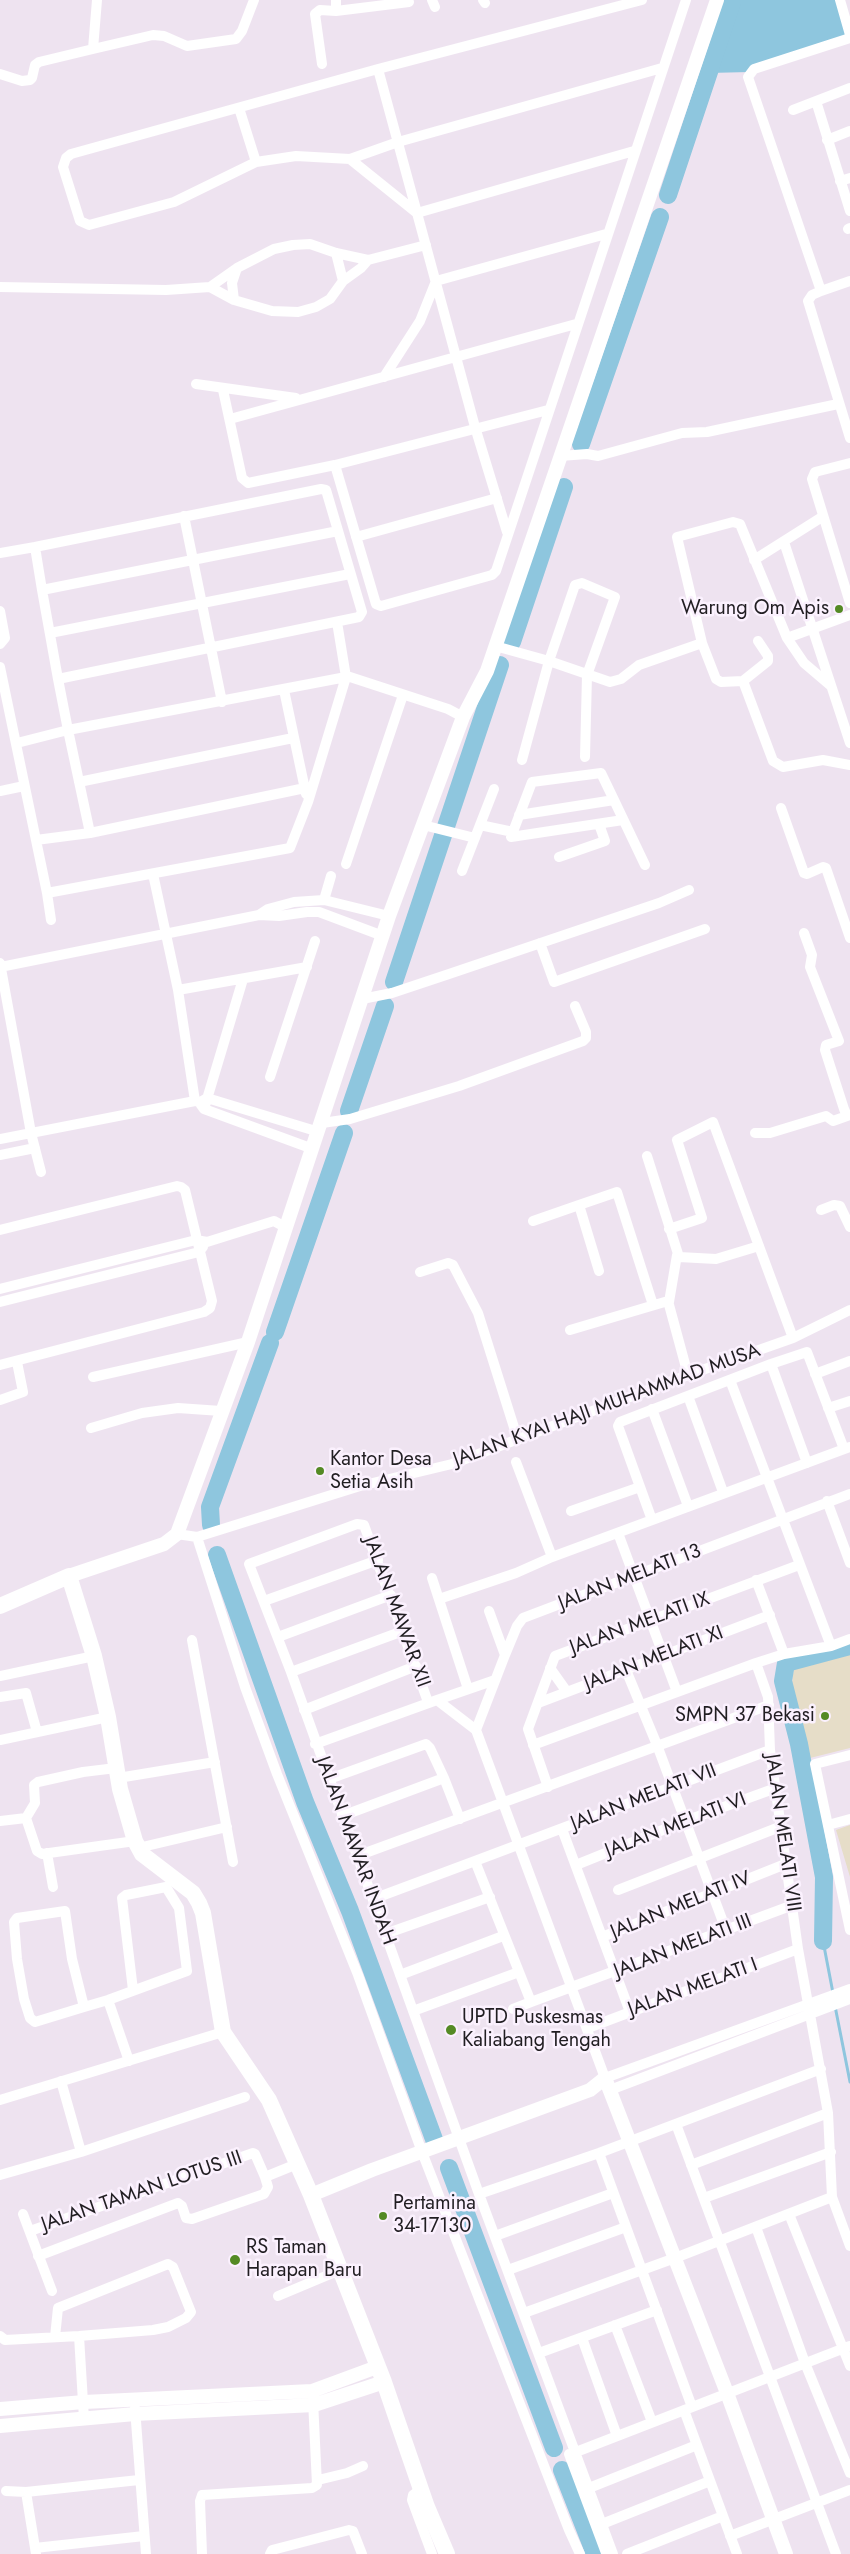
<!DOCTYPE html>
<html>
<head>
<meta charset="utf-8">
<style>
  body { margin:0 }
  canvas { display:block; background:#eee3f0 }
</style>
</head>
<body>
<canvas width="850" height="2554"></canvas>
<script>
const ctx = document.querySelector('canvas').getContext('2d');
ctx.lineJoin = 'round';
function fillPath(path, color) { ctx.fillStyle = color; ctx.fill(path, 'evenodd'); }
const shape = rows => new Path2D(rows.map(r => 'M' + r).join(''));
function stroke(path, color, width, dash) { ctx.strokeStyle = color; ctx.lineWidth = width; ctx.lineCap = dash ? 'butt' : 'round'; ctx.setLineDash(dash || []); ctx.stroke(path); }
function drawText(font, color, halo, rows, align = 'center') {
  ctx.font = font + ' Jost,sans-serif'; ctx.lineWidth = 5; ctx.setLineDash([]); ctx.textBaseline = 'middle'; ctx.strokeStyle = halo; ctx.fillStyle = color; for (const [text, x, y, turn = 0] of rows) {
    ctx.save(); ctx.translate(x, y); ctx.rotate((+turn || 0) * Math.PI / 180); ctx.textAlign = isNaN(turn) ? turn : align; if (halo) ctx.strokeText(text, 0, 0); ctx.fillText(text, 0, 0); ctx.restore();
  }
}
const education = shape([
  [850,1651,850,1748,810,1758,792,1684,794,1666],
  [850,1825,850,1877,836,1830]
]);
const water = shape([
  [733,0,840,0,850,35,750,72,708,73]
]);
const stream = shape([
  [823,1941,833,1993],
  [835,2006,850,2082]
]);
const river = shape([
  [668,195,733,0],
  [581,444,660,217],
  [512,642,564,487],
  [394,982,500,665],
  [349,1111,385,1006],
  [275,1332,344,1133],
  [211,1525,210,1507,270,1343],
  [217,1555,305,1802,350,1911,435,2142],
  [823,1941,824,1877,799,1744,783,1681,786,1663,850,1646],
  [449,2168,554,2448],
  [562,2470,595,2554]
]);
const minor = shape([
  [432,0,435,7],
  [483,0,485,3],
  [840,0,850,35],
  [336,11,409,2],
  [93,49,153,35,164,36,187,46,236,39,242,31,254,0],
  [322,64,315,14,320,10,336,11,336,0],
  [378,69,475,427,507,532],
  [0,74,22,81,30,80,32,78,35,65,39,62,93,49,97,0],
  [816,101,850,211],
  [239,108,256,162],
  [793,110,850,88],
  [827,140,850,131],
  [634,151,417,213,350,159,296,156,256,162,174,202,89,225,80,221,63,167,66,158,71,154,378,69,642,0],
  [350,159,398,142,662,68],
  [840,181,850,178],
  [848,229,850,228],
  [336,253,343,281],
  [368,260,426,245],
  [850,281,821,291,812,295,808,301,850,438],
  [0,287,166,290,210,287,237,268,274,249,293,245,310,244,336,253,368,260,361,268,343,281,330,299,316,307,298,312,272,311,234,300,210,287],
  [821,291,748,77,754,69,850,38],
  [234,300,232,283,237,268],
  [384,377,420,321,436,281,606,234],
  [196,384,296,398],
  [223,390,242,478,248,483,335,465,548,410],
  [230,419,576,324],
  [560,456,587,454,598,456,682,433,707,432,838,404],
  [850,463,815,472,812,479,850,603],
  [335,465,376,604,381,606,492,575,496,571,686,0],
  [184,516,222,702],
  [356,537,497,498],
  [784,542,850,743],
  [0,553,35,547],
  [754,560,822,517],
  [42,590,338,531],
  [0,611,5,638,0,644],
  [850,615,787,638,740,524,733,522,677,537,702,643,716,679,721,682,743,681,773,761,783,767,823,760,850,765],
  [50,633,350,574],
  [787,638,804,663,831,686],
  [495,646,549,661,610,682,621,679,639,665,702,643],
  [0,667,47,893,290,848,308,802,346,677,337,622],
  [347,676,448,709,463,717],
  [58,679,359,617,362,612,326,490,321,489,35,547,42,590,58,679,68,730,90,833],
  [743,681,768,661,768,656,758,641],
  [284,690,306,794],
  [17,743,68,730,346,677],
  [522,760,549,661,575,585,582,583,615,597,587,675,585,757],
  [79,782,293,738],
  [0,791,24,786],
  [781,808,804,873,807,874,823,867,826,868,850,938],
  [519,815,614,800],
  [623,820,511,837,532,782,601,773,614,800,645,865],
  [423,825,475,838],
  [480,825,513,832],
  [36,840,90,833,305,788],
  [559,857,605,841,599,824],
  [346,864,403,695],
  [462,871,494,789],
  [153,874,178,990,195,1101],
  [47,893,51,920],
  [324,900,331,876],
  [259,915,268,909,294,902,324,900,389,916],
  [804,933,812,955,810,967,839,1041,826,1045,825,1050,844,1109,847,1116,850,1115],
  [540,943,554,982,705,929],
  [0,963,31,1133,41,1172],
  [0,967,259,915,279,916,307,912,319,912,383,936],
  [178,990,307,967],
  [362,999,392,993,449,974,659,903,689,890],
  [270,1077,315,941],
  [202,1101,207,1098,319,1132],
  [204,1109,243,979],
  [322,1123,350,1119,459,1086,583,1041,586,1038,586,1032,575,1006],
  [755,1133,770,1133,826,1116,833,1121,847,1116],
  [0,1139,195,1101,199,1102,204,1109,313,1149],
  [0,1155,35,1148],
  [647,1156,679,1257,716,1259,759,1246],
  [821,1210,834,1205,840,1206,850,1227],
  [533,1221,579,1205],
  [669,1229,702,1218,677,1140,713,1122,793,1338],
  [0,1230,177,1186,181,1187,185,1190,212,1301,210,1308,204,1312,0,1365],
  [599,1271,579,1205,617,1192,653,1305],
  [420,1272,448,1263,453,1265,478,1313,518,1440],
  [0,1289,196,1240,207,1242,274,1221,285,1227],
  [0,1302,199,1252,203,1247],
  [669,1302,677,1255],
  [570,1330,668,1301,688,1375],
  [771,1364,807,1463],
  [815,1374,850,1361],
  [93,1377,248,1342],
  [730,1380,831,1646],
  [688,1396,723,1492],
  [0,1400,23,1392,17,1362],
  [828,1408,850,1401],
  [652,1409,688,1506],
  [91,1428,142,1413,178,1408,221,1411],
  [516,1462,552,1557,850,1447],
  [827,1501,850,1563],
  [571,1511,640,1487],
  [652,1520,618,1426,620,1422,771,1364,807,1352,844,1449],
  [618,1533,677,1692],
  [177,1534,197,1537,360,1486,452,1464,688,1375,793,1338,850,1310],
  [197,1537,245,1687,277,1774,358,1975,422,2152,569,2530,580,2554],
  [432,1578,468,1689],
  [756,1580,784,1654],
  [439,1599,516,1573,552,1557],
  [264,1601,378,1560],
  [489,1611,505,1655],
  [278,1637,391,1595],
  [192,1640,233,1862],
  [756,1663,768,1697,770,1750,798,1949,828,2113,832,2197,850,2246],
  [550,1668,567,1692],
  [626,1670,657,1745,726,1930],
  [291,1672,403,1631],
  [0,1676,94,1656],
  [0,1697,26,1693,37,1732],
  [437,1700,495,1680],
  [428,1702,364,1525,357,1524,249,1564,291,1672,479,2194,613,2554],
  [538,1703,770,1615],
  [304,1710,416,1666],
  [476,1730,605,2078,850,1989],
  [476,1730,505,1655,517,1626,523,1618,850,1494],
  [0,1740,108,1717],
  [315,1744,437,1700,476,1730],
  [533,1745,756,1663,784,1654,831,1646,850,1639],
  [770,1750,475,1861,531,2002,793,1905],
  [850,1755,815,1764,850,1930],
  [118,1778,215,1762],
  [329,1779,426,1744,430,1748,444,1778,460,1819],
  [548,1787,528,1729,555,1656,799,1565],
  [342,1816,444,1778],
  [26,1818,37,1851,42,1854,135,1841],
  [0,1821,26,1818,35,1803,34,1785,38,1782,83,1772,116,1768],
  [828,1825,850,1819],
  [562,1829,630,2012],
  [138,1848,227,1827],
  [47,1853,53,1887],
  [357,1856,769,1705],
  [576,1865,685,1821,776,1788],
  [618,1890,782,1826],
  [373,1899,475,1861],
  [385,1934,490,1897],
  [602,1937,788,1863],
  [400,1975,503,1936],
  [108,2000,129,2061],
  [84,2007,72,1959,65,1911,17,1918,14,1922,17,1959,24,1999,30,2018,35,2022,84,2007,108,2000,187,1971,179,1908,166,1887,126,1895,122,1898,133,1990],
  [513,2009,531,2002],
  [413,2011,519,1972],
  [588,2028,798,1949],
  [61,2081,81,2152],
  [610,2090,850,1999],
  [0,2100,223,2032],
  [676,2124,836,2554],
  [599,2153,692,2407],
  [691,2165,828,2113],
  [0,2175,81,2152,245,2097],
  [265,2177,297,2164],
  [479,2194,599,2153,821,2069],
  [704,2198,831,2152],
  [23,2214,52,2291],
  [789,2214,850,2366],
  [756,2227,805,2363,850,2473],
  [30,2231,253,2153,255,2154,265,2177,268,2187,264,2194,192,2219,186,2218,182,2206,178,2203,38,2256],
  [495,2236,613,2193],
  [508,2270,626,2227],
  [278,2296,340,2270],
  [524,2313,675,2258,832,2197],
  [615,2325,652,2422],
  [0,2336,5,2340,79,2336,153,2330,168,2327,186,2318,191,2312,173,2267,168,2264,58,2308,55,2337],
  [79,2336,84,2419],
  [582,2338,617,2436],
  [539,2353,657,2310],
  [135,2408,146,2554],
  [684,2410,737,2554],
  [576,2452,850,2346],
  [569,2454,606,2553],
  [318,2480,347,2473,363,2466],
  [589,2488,697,2445],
  [421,2489,413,2495,412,2500,432,2554],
  [6,2491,26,2492,139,2480],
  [26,2492,36,2554],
  [602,2524,710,2481],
  [730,2536,850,2490],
  [35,2548,144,2536],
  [202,2554,200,2501,202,2495,312,2488,317,2485,313,2400],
  [270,2554,272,2550,349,2530,353,2531,362,2554],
  [627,2554,723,2516]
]);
const tertiary = shape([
  [69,1576,164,1544,177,1534,248,1342,389,916,463,717,487,671,717,0],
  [311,2195,372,2170,590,2090,605,2078,727,2393,786,2554],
  [0,2409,84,2402,312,2391,377,2367],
  [0,2426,135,2414,314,2405,384,2382]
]);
const primary = shape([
  [0,1606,69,1576,94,1656,108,1717,120,1789,135,1841,142,1854,193,1893,199,1903,203,1913,223,2032,269,2100,311,2195,384,2382,427,2507,447,2554]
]);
const markers = [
  [839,609,5,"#548a24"],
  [320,1471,5,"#548a24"],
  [825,1716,5,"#548a24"],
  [451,2030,6,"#548a24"],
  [383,2216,5,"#548a24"],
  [235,2260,6,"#548a24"]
];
const poiNames = [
  ["Warung Om Apis",829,609,"right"],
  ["Kantor Desa",330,1460],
  ["Setia Asih",330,1483],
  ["SMPN 37 Bekasi",815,1716,"right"],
  ["UPTD Puskesmas",462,2018],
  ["Kaliabang Tengah",462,2041],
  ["Pertamina",393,2204],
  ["34-17130",393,2227],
  ["RS Taman",246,2248],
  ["Harapan Baru",246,2271]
];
const streetNames = [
  ["JALAN KYAI HAJI MUHAMMAD MUSA",607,1406,-20],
  ["JALAN MELATI 13",630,1578,-21],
  ["JALAN MAWAR XII",396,1612,70],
  ["JALAN MELATI IX",640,1624,-20],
  ["JALAN MELATI XI",654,1659,-21],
  ["JALAN MELATI VII",644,1798,-21],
  ["JALAN MELATI VI",676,1826,-21],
  ["JALAN MELATI VIII",782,1833,82],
  ["JALAN MAWAR INDAH",355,1851,70],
  ["JALAN MELATI IV",681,1906,-22],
  ["JALAN MELATI III",683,1947,-21],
  ["JALAN MELATI I",693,1988,-20],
  ["JALAN TAMAN LOTUS III",142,2192,-19]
];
fillPath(education, '#e6ddc8');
fillPath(water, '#8ec6de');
stroke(stream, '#8ec6de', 3);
stroke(river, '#8ec6de', 18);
stroke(minor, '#fff', 10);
stroke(tertiary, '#fff', 14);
stroke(primary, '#fff', 16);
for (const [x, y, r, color] of markers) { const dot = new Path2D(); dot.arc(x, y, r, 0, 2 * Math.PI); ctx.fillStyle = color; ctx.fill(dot); stroke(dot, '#fbf1fe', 2); }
drawText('20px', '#211e22', '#fbf1fe', poiNames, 'left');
drawText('20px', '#211e22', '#fbf1fe', streetNames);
</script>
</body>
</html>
